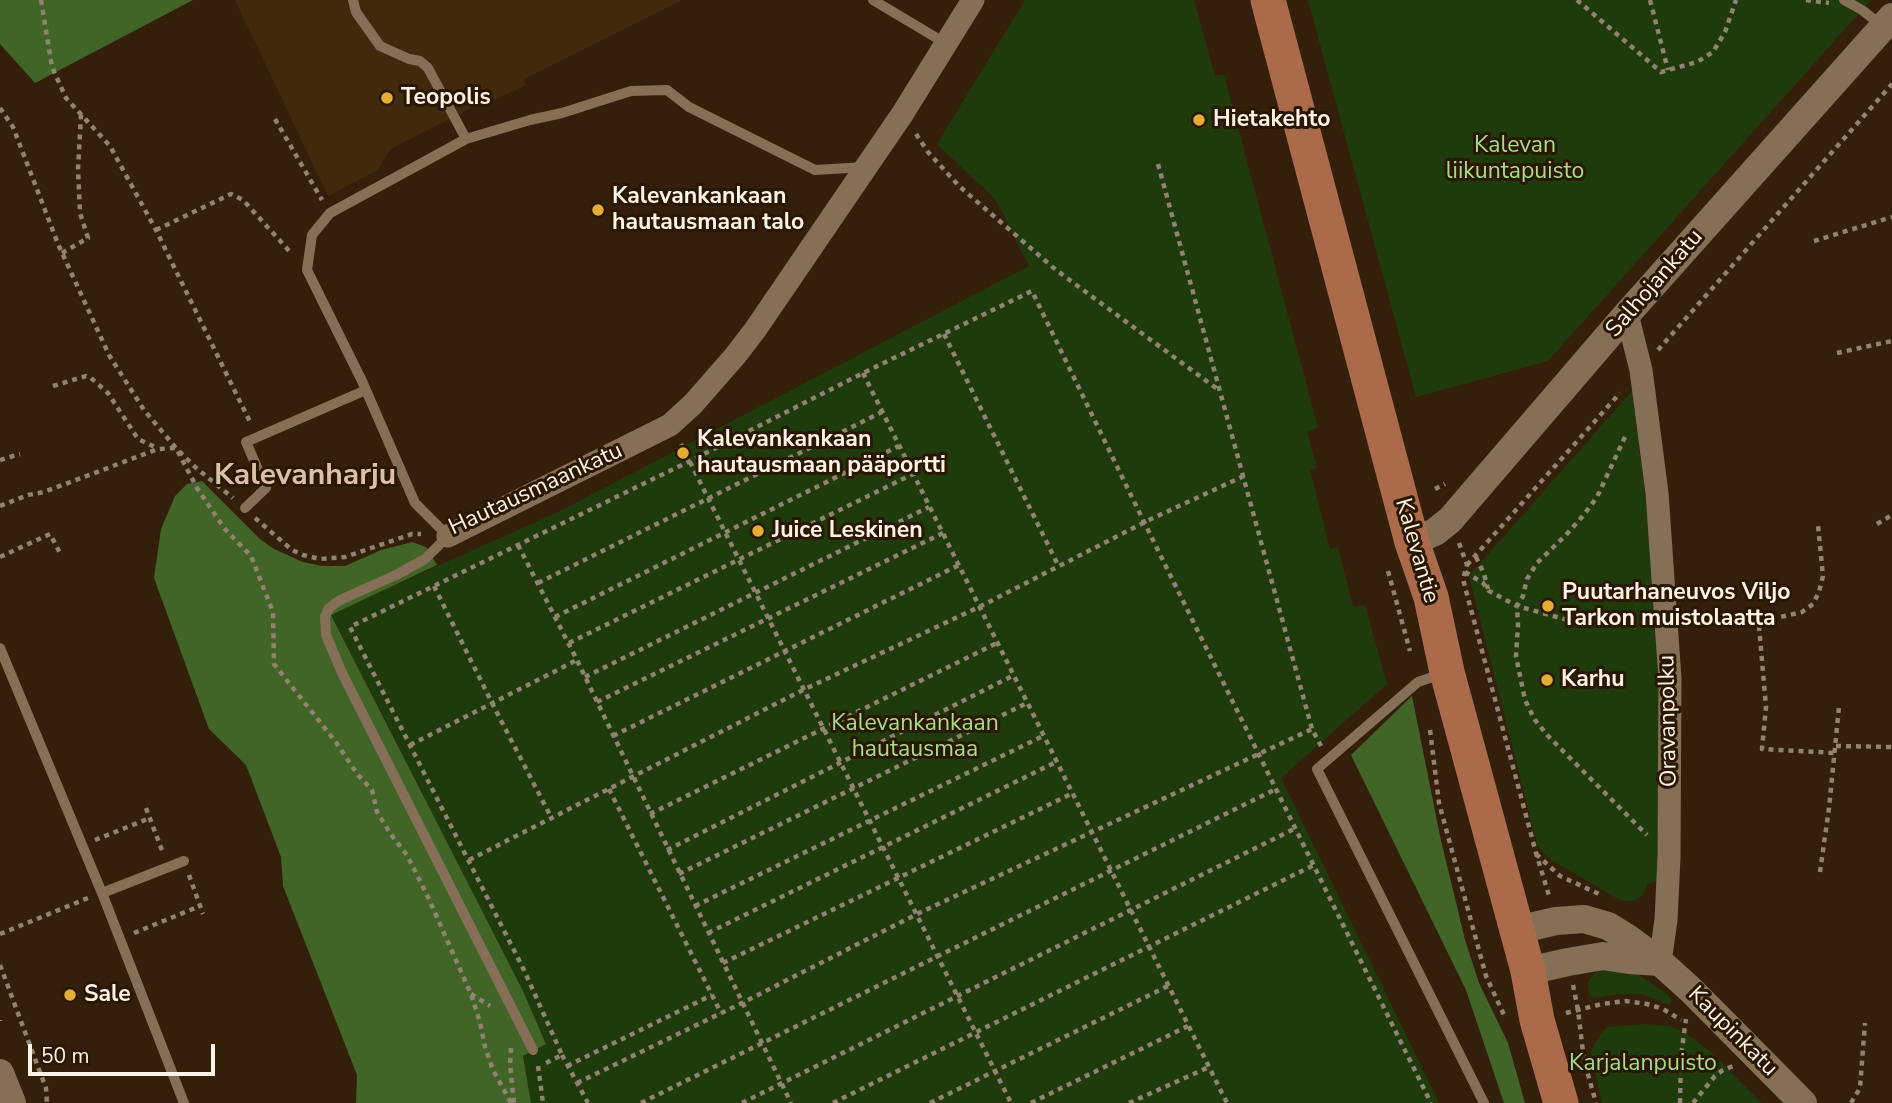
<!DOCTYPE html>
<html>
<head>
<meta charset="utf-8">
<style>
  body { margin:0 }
  #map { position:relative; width:1892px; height:1103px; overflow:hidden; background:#34200a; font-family:"Nunito Sans",sans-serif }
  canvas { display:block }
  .scale { position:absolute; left:28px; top:1044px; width:187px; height:32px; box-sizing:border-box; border:4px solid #fef3e8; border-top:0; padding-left:9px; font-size:21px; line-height:24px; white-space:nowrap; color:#fef3e8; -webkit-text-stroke:5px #2a1702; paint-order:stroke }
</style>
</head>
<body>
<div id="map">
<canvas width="1892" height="1103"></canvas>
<div class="scale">50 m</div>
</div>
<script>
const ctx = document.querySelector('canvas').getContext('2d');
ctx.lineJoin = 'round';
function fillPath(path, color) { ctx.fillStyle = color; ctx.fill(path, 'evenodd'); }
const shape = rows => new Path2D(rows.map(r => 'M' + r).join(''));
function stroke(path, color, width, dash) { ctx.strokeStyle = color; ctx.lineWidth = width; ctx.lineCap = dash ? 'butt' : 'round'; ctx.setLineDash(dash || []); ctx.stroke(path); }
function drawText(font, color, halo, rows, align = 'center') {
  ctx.font = font + ' "Nunito Sans",sans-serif'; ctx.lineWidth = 6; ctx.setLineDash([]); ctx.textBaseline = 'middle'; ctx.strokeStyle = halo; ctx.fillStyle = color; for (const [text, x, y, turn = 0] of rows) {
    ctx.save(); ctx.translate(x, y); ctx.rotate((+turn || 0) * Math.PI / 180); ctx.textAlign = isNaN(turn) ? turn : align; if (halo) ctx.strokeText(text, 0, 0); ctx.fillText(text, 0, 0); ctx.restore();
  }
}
const built = shape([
  [235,0,682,0,524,79,526,85,495,100,493,97,390,149,378,170,328,196]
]);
const green = shape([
  [1025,0,1194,0,1215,76,1224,75,1318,428,1307,431,1317,468,1310,470,1330,549,1338,547,1353,607,1365,605,1387,684,1281,778,1439,1103,531,1103,523,1056,546,1043,523,991,331,614,560,511,1029,266,996,200,937,144],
  [1308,0,1871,0,1548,361,1416,397],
  [1632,391,1649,528,1661,686,1657,881,1647,884,1644,894,1634,901,1622,901,1553,861,1543,853,1537,844,1469,576],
  [1599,968,1636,973,1667,994,1672,1001,1669,1005,1642,994,1618,994,1596,998,1589,996,1588,982],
  [1647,1024,1671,1026,1691,1037,1711,1052,1762,1103,1602,1103,1592,1062,1591,1052,1595,1043,1601,1034,1608,1027]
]);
const forest = shape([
  [0,0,193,0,35,83,0,44],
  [202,481,260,539,274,549,303,562,322,566,345,566,381,550,412,542,426,547,437,565,331,615,523,991,546,1044,523,1056,531,1103,356,1103,357,1075,283,886,281,857,246,765,209,729,154,578,161,529,175,496,187,484],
  [1412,696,1440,836,1465,940,1479,983,1508,1043,1525,1103,1504,1103,1466,990,1351,755]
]);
const path = shape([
  [41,0,52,67,66,98,110,146,156,230,251,424],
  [1577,0,1661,72,1697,62,1713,52,1725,32,1736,0],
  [1650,0,1668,70],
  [1806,0,1829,3],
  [0,108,13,127,58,244,109,355,144,410,176,448,195,467,233,498],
  [275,119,322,200],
  [916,134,928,152,959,186,1056,270,1220,391],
  [1158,164,1312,729,1321,746],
  [156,230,231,194,243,200,292,254],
  [1814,241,1892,217],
  [62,253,88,238,80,213,78,169,81,115],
  [944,334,1058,565],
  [1658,350,1892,84],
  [1837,353,1892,341],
  [863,373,1227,1103],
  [53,386,86,376,91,378,108,393,138,439,157,448],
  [1625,437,1597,497,1582,517,1566,535,1537,563,1527,579,1523,596,1517,606,1518,625,1516,656,1525,700,1535,720,1548,736,1647,835],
  [681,444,1011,1103],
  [0,460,20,454],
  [1435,489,1445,484],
  [0,506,28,495,44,492,158,449,176,448,197,488,224,528,251,556,273,612,274,664,335,741,358,775,372,790,377,812,392,836,407,855,428,897,471,994,480,1022,485,1047,493,1070,511,1103],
  [255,518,292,550,303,555,320,559,345,557,412,534,421,534],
  [1877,524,1892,515],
  [1459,543,1467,565,1463,579,1465,587,1536,853,1550,899],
  [518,545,577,660,791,1103],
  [0,557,50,534,60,553],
  [1476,557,1484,574,1488,589],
  [1467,565,1620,393],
  [1388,571,1410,651],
  [1465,572,1483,583,1489,591,1517,606,1571,621],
  [538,583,882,412],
  [434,586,492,703,552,819],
  [555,617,899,446],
  [1759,626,1766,707,1762,749,1835,753],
  [1764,626,1772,619,1802,612,1813,604,1819,592,1823,576,1818,525],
  [569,643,913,474],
  [585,677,929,507],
  [597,702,943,533],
  [1430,730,1439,803,1486,976,1504,1015],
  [613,736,959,565],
  [410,745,577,660],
  [1836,746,1892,747],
  [609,789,721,1013],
  [146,808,163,853],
  [650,814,997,643],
  [95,840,150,818],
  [667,850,1014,675],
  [1536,854,1560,876,1599,894],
  [469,860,803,690,979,607,1151,519,1244,476],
  [1820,872,1829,808,1839,707],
  [679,874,1027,703],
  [189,875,203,914],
  [695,906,1043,736],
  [134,933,200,906],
  [708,933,1056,762],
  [0,934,88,898],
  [723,963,1071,794],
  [0,965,41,1075,46,1088,47,1103],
  [1573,985,1578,1010,1584,1060,1596,1103],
  [471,994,490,1006],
  [1566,1013,1602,1004,1625,1001,1647,1004,1663,1009,1681,1020],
  [0,1020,0,1021],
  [511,1048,510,1065,514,1103],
  [562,1055,588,1103],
  [546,1063,562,1055,524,970,350,627,690,461,863,373,1032,291,1144,522,1431,1103],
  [538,1066,543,1103],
  [567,1066,712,995],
  [577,1083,742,1003,917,914,1312,729],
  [641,1103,1276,789],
  [742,1103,1296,828],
  [833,1103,1314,865],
  [930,1103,1168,986],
  [1031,1103,1188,1026],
  [1129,1103,1209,1067],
  [1680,1103,1681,1056,1686,1019],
  [1693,1103,1715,1076,1723,1070,1733,1066],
  [1851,1103,1860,1088,1865,1023]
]);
const service = shape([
  [353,0,356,12,380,46,409,59,420,61,428,68,466,139],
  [873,0,945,43],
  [1844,0,1862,10,1881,25],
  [245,508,266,488,246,442,366,390],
  [0,648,102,893,184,1103],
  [1441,674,1418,682,1317,769,1484,1103],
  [102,893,184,861],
  [533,1050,342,673,326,635,325,617,329,608,340,600,396,575,425,559,448,536,415,503,362,381,307,270,312,235,330,213,466,139,530,120,562,113,631,91,667,90,689,107,815,170,865,167]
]);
const minor = shape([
  [1627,314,1641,370,1657,493,1670,679,1669,857,1666,920,1660,962],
  [448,536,670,425,693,404,735,356,755,330,903,113,973,0]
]);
const tertiary = shape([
  [1412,542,1435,532,1450,520,1627,314,1892,17],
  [1517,930,1556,921,1584,919,1608,926,1629,939,1660,962,1692,991,1803,1103],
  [1528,971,1568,962,1603,956,1629,960,1660,962],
  [0,1073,12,1103]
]);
const primary = shape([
  [1268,0,1412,542,1431,597,1447,672,1528,971,1537,1020,1561,1103]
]);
const markers = [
  [387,98,7,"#e6ad36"],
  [1199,120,7,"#e6ad36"],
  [598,210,7,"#e6ad36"],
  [683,453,7,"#e6ad36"],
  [758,531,7,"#e6ad36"],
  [1548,606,7,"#e6ad36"],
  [1547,680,7,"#e6ad36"],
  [70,995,7,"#e6ad36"]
];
const poiNames = [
  ["Teopolis",401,98],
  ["Hietakehto",1213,120],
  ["Kalevankankaan",612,197],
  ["hautausmaan talo",612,223],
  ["Kalevankankaan",697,440],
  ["hautausmaan pääportti",697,466],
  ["Juice Leskinen",772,531],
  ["Puutarhaneuvos Viljo",1562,593],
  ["Tarkon muistolaatta",1562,619],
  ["Karhu",1561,680],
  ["Sale",84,995]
];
const parkNames = [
  ["Kalevan",1515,146],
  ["liikuntapuisto",1515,172],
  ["Kalevankankaan",915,724],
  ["hautausmaa",915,750],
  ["Karjalanpuisto",1643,1064]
];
const streetNames = [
  ["Salhojankatu",1655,284,-49],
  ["Hautausmaankatu",536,490,-25],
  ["Kalevantie",1416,551,74],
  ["Oravanpolku",1669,721,-91],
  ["Kaupinkatu",1732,1032,45]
];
const districtNames = [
  ["Kalevanharju",305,477]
];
fillPath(built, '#41290c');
fillPath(green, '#203b0b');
fillPath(forest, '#406527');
stroke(path, '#928271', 4.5, [5, 5]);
stroke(service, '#866f57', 10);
stroke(minor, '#866f57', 23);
stroke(tertiary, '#866f57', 28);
stroke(primary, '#ab6b4a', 35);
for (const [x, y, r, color] of markers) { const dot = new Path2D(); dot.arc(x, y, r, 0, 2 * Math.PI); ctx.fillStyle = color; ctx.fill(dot); stroke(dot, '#2a1702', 2.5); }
drawText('bold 23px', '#fef3e8', '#2a1702', poiNames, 'left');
drawText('23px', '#a6dd85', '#2a1702', parkNames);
drawText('23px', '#fef3e8', '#2a1702', streetNames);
drawText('bold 30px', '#dbc1a8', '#2a1702', districtNames);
</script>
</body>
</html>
